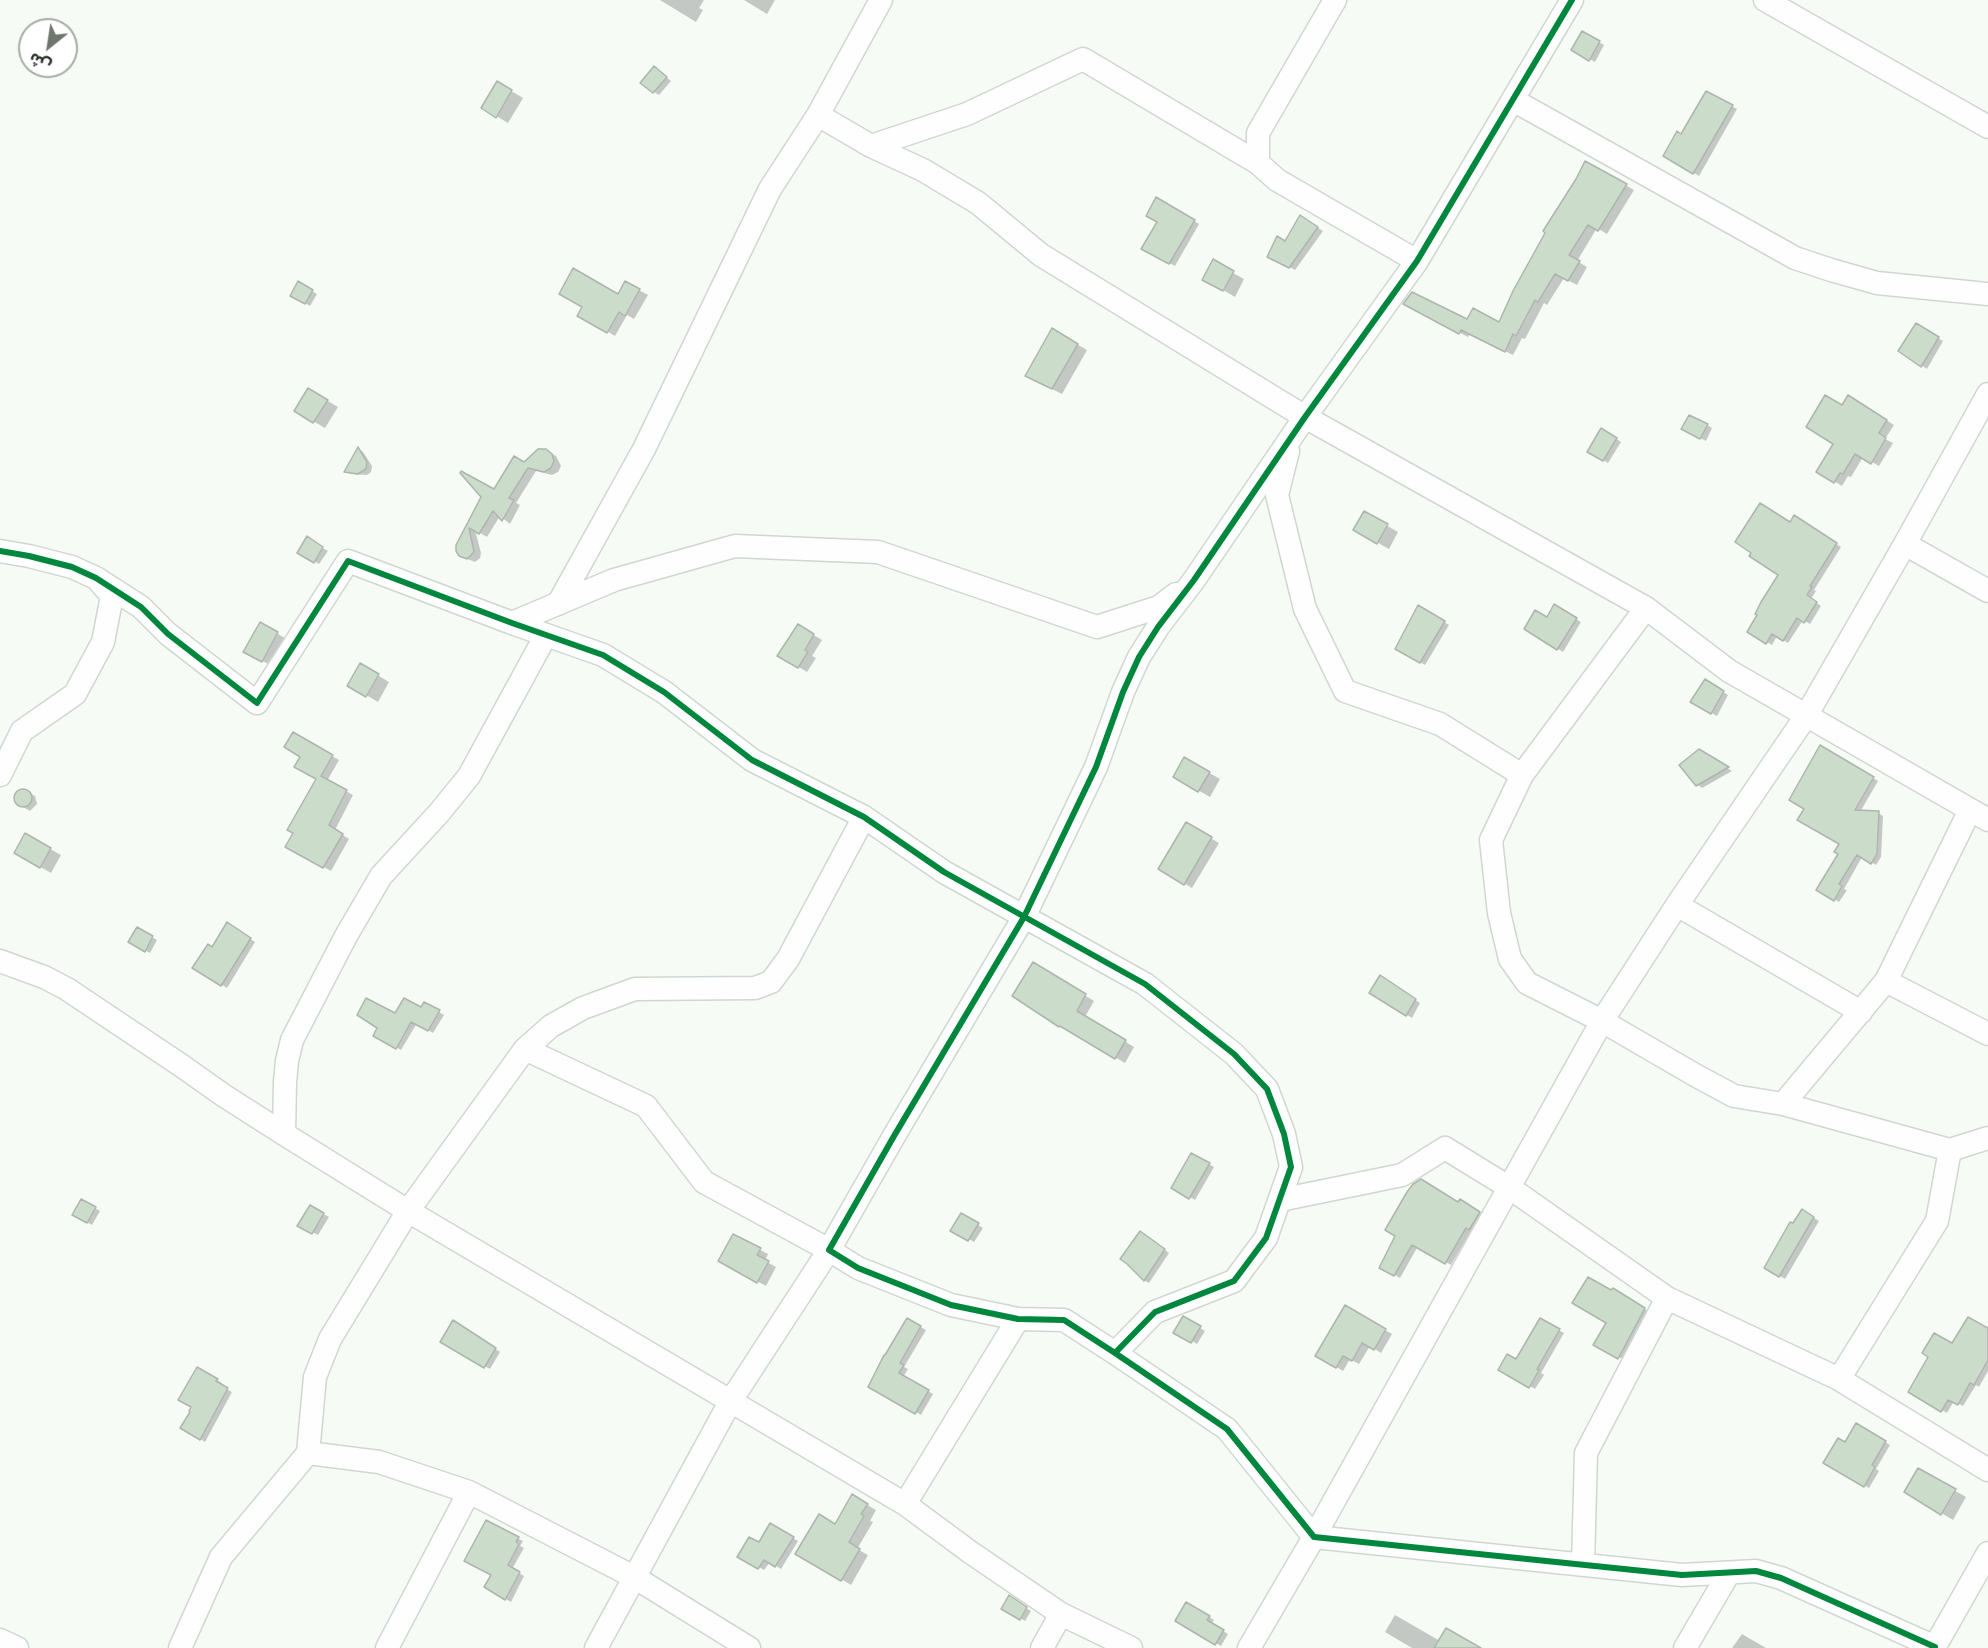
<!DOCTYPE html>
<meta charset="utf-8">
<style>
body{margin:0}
#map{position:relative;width:1988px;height:1648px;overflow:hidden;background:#f6fbf6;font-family:Spectral,"Noto Sans Arabic",serif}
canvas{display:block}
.north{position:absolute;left:18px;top:18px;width:60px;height:60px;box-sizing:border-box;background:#fff;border:2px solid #a8aba7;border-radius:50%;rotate:210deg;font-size:16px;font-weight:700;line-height:24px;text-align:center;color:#252e24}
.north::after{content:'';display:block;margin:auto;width:21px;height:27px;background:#6e766e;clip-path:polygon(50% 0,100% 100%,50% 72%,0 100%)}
</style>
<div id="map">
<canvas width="1988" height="1648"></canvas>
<div class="north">ش</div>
</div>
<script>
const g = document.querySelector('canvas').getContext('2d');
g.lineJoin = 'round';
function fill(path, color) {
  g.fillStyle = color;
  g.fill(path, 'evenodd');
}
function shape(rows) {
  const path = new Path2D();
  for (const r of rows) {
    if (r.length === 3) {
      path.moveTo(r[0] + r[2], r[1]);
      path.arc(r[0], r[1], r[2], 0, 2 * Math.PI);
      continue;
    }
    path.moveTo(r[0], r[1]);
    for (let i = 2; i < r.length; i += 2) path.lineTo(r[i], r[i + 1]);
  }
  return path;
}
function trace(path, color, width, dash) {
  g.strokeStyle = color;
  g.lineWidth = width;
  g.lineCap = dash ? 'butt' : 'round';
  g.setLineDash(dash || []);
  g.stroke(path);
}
fill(shape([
 [660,0,704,0,699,8,703,10,696,22],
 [744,0,775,0,767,14],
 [1582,33,1604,45,1595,62,1573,50],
 [659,71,671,81,659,95,654,92],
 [498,83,523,98,508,123,483,108],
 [1706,93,1737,109,1699,176,1665,156,1682,136],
 [1586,163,1634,190,1607,234,1597,228,1577,261,1587,267,1577,285,1564,278,1547,305,1544,303,1525,339,1522,338,1513,355,1470,334,1468,337,1405,304,1467,321,1500,324],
 [1157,199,1199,224,1175,266,1143,249,1159,222],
 [1306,220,1323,231,1295,270,1269,256,1286,243],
 [1213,262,1244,279,1235,297,1204,279],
 [299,283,317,294,310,306,292,295],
 [626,283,648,295,634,319,627,315,615,336,579,315,618,296],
 [1916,325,1943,341,1927,369,1900,351],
 [1052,330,1087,350,1062,394,1036,381],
 [309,390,338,407,325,428,296,411],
 [1849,397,1894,425,1885,439,1893,443,1879,466,1863,457,1851,477,1848,476,1842,486,1818,471,1835,444,1843,407],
 [1707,425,1712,428,1706,441,1683,429],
 [1602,430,1621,442,1608,463,1589,451],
 [359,449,363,452,372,466,371,472,367,475,350,474,346,472],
 [549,452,556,456,561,466,558,472,552,475,536,471,516,503,520,505,510,524,500,516,487,537,475,530,481,553,480,558,475,562,465,558,458,545,483,497,494,491,525,464],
 [1365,513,1398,532,1389,549,1355,530],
 [1795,517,1841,547,1814,590,1816,591,1811,599,1821,606,1810,624,1803,620,1788,643,1777,636,1772,645,1749,631,1780,574,1790,524],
 [307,539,328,551,319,564,299,552],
 [1419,607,1449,625,1425,665,1397,648],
 [1555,607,1581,622,1563,652,1526,629,1548,619],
 [261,624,288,640,273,667,246,651],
 [807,631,822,640,812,656,816,658,807,672,779,655],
 [361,665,389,682,378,702,349,685],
 [1705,681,1728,695,1717,716,1693,702],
 [293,734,339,760,327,781,353,795,335,830,349,839,331,871,287,847,318,779,302,756],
 [1821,747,1878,781,1860,812,1878,813,1883,816,1881,857,1876,865,1862,857,1844,889,1847,890,1839,902,1818,890,1840,854,1841,843,1806,809],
 [1699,751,1732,771,1702,788,1697,784],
 [1185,759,1220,779,1210,797,1175,777],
 [26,791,35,796,37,804,30,811,18,804,16,800,18,792],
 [1186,824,1219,843,1192,888,1160,869],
 [25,835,61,855,51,873,16,853],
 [227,924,255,942,227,988,195,967,213,949],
 [137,929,157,940,150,953,130,942],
 [1033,964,1094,1001,1085,1017,1134,1047,1125,1063,1069,1030],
 [1385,980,1420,1003,1412,1018,1371,993],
 [425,1004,444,1015,433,1033,417,1023,401,1050,375,1035,396,1015,422,1009],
 [1192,1155,1214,1167,1195,1200,1173,1187],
 [82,1201,100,1211,92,1225,74,1215],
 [1460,1201,1484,1216,1475,1232,1472,1230,1451,1265,1418,1246,1400,1278,1381,1267],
 [311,1207,329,1217,318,1235,300,1226],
 [1803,1211,1819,1221,1785,1279,1766,1268],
 [962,1215,983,1228,974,1242,953,1230],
 [734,1236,768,1254,765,1261,776,1267,766,1286,720,1261],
 [1146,1236,1169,1253,1149,1283,1144,1280],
 [1613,1290,1650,1312,1624,1360,1596,1344,1608,1322],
 [1345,1307,1392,1334,1381,1353,1370,1346,1359,1364,1350,1359,1343,1371,1317,1355],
 [1184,1318,1205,1331,1197,1344,1176,1332],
 [908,1320,926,1330,904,1367,908,1369,903,1377,933,1394,921,1415,870,1386],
 [1540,1320,1564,1333,1541,1373,1544,1375,1535,1389,1500,1369,1516,1361],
 [453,1322,500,1352,490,1369,442,1342],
 [1978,1356,1988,1362,1988,1371,1979,1387,1976,1385,1963,1406,1954,1401,1947,1413,1910,1391],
 [197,1369,222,1383,220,1386,232,1392,205,1442,182,1427,192,1411],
 [1856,1425,1890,1445,1876,1469,1879,1471,1869,1488,1825,1463,1845,1444],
 [1918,1470,1966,1497,1953,1520,1906,1492],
 [852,1496,876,1510,870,1521,873,1522,857,1549,868,1555,851,1585,797,1553,835,1525],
 [487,1522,523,1541,520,1546,524,1548,512,1569,524,1576,511,1602,486,1587,493,1575],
 [770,1525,798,1541,781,1569,770,1562,764,1570,740,1556,759,1544],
 [1014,1600,1031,1611,1025,1621,1003,1608],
 [1187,1604,1214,1620,1211,1624,1228,1634,1221,1646,1177,1621],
 [1395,1615,1440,1641,1478,1648,1412,1648,1385,1632],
 [1742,1634,1747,1637,1766,1648,1732,1648]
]), '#0003');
const building = shape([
 [1582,31,1600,41,1589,61,1571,50,1582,31],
 [654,66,667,77,653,93,640,83,654,66],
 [497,81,512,90,496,118,481,108,497,81],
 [1706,91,1733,105,1693,174,1663,156,1677,131,1681,134,1706,91],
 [1585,161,1627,184,1598,231,1588,225,1569,255,1580,261,1568,281,1555,274,1538,302,1535,300,1516,336,1513,334,1505,352,1461,330,1459,334,1403,304,1412,292,1467,319,1473,308,1499,322,1513,291,1545,233,1543,231,1576,179,1585,161],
 [1156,197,1195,220,1169,264,1141,249,1157,222,1146,216,1156,197],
 [1300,215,1318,227,1289,268,1267,257,1277,236,1285,241,1300,215],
 [1213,259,1234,271,1223,291,1202,280,1213,259],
 [573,268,618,294,625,281,640,289,625,316,619,312,607,333,577,316,582,307,559,294,573,268],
 [298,281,313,290,305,304,290,296,298,281],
 [1916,323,1939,337,1921,367,1898,351,1916,323],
 [1052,328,1078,344,1052,389,1025,376,1052,328],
 [308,388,328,400,313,423,294,411,308,388],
 [1825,395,1842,405,1848,395,1887,420,1879,433,1886,438,1871,464,1855,454,1843,474,1840,473,1834,483,1816,472,1833,444,1806,427,1825,395],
 [1689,415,1708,424,1700,439,1681,429,1689,415],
 [1601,428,1617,438,1603,461,1587,452,1601,428],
 [358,447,367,462,366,469,358,474,344,472,358,447],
 [538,449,546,449,552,454,554,461,551,468,544,472,528,468,509,498,514,500,502,521,493,511,479,534,469,528,474,552,467,559,459,556,456,551,456,545,481,497,460,473,461,471,494,489,514,456,524,462,538,449],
 [1760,503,1790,522,1794,515,1837,543,1810,586,1812,587,1807,595,1817,602,1804,623,1797,618,1783,641,1772,634,1766,644,1747,632,1757,615,1755,614,1761,602,1778,575,1749,556,1751,553,1735,542,1760,503],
 [1364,511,1388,524,1377,544,1353,530,1364,511],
 [307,536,323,547,314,563,297,553,307,536],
 [1554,604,1577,618,1557,650,1524,629,1535,610,1547,617,1554,604],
 [1418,605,1445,621,1420,663,1395,649,1418,605],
 [260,622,278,632,262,662,243,652,260,622],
 [798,624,814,634,805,650,808,652,798,668,777,656,798,624],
 [360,663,379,674,366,697,347,686,360,663],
 [1705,679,1724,691,1711,714,1690,702,1705,679],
 [293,732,333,755,321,776,347,790,329,825,343,834,323,868,285,847,293,833,287,830,316,779,294,767,300,757,284,747,293,732],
 [1820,745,1874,777,1855,810,1879,811,1877,854,1871,864,1857,855,1839,884,1842,886,1834,901,1816,890,1838,854,1834,852,1839,844,1797,820,1804,809,1789,800,1820,745],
 [1699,749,1729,767,1696,786,1679,765,1699,749],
 [1184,757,1210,772,1198,792,1173,777,1184,757],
 [23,798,9],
 [1186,822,1212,837,1184,885,1158,869,1186,822],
 [25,833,51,848,40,868,14,853,25,833],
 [227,922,251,938,221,986,192,968,208,944,212,947,227,922],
 [137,927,153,936,145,952,128,942,137,927],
 [1033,962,1086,994,1077,1011,1126,1040,1115,1059,1060,1026,1059,1027,1012,996,1033,962],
 [1380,975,1416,999,1406,1016,1369,993,1380,975],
 [366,998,395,1013,404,998,421,1007,424,1002,440,1010,428,1031,411,1022,396,1049,373,1036,377,1028,357,1015,366,998],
 [1191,1153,1210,1163,1189,1199,1171,1188,1191,1153],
 [1421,1179,1458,1202,1460,1199,1480,1212,1469,1230,1466,1228,1445,1264,1412,1245,1394,1276,1379,1268,1395,1236,1385,1230,1407,1192,1413,1184,1421,1179],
 [81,1199,96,1207,87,1223,72,1215,81,1199],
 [310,1205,324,1213,312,1234,297,1226,310,1205],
 [1802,1209,1814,1217,1779,1277,1764,1268,1790,1222,1793,1223,1802,1209],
 [961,1213,979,1223,968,1241,950,1231,961,1213],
 [1140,1231,1165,1249,1144,1281,1127,1264,1120,1259,1140,1231],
 [733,1234,761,1248,757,1255,769,1261,757,1283,718,1261,733,1234],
 [1588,1277,1611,1290,1613,1288,1645,1308,1618,1359,1593,1345,1606,1323,1572,1303,1588,1277],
 [1345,1305,1386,1329,1374,1350,1362,1343,1352,1361,1343,1356,1336,1368,1315,1356,1345,1305],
 [1183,1316,1201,1326,1191,1343,1173,1333,1183,1316],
 [1968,1317,1988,1328,1988,1360,1974,1385,1970,1383,1958,1405,1948,1400,1941,1412,1908,1392,1928,1357,1922,1353,1934,1333,1952,1343,1968,1317],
 [907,1318,921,1326,900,1363,904,1365,899,1373,929,1390,915,1414,868,1387,884,1355,885,1355,907,1318],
 [1540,1318,1560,1329,1537,1369,1539,1370,1529,1388,1498,1370,1507,1354,1516,1359,1540,1318],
 [453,1320,496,1348,484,1368,440,1342,453,1320],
 [197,1367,218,1379,216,1381,228,1388,200,1440,180,1428,190,1412,189,1411,191,1407,178,1400,197,1367],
 [1856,1423,1886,1441,1872,1465,1875,1467,1864,1487,1823,1463,1838,1438,1845,1442,1856,1423],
 [1918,1468,1956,1489,1941,1515,1904,1492,1918,1468],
 [852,1494,868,1504,861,1514,864,1516,849,1542,860,1549,841,1581,795,1554,819,1514,835,1524,852,1494],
 [486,1520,519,1537,516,1542,519,1544,508,1565,520,1572,505,1600,484,1587,491,1575,464,1561,486,1520],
 [770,1523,794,1537,775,1567,764,1560,758,1569,737,1557,749,1537,759,1542,770,1523],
 [1009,1595,1027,1607,1020,1620,1001,1609,1009,1595],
 [1186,1602,1210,1616,1207,1620,1224,1630,1215,1645,1175,1621,1186,1602],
 [1446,1628,1481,1648,1434,1648,1446,1628]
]);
fill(building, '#ccdccb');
trace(building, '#aeb5ae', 1.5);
const minor = shape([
 [881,0,818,115,871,146,923,170,978,203,1041,255,1305,417,1646,608,1729,671,1988,820],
 [1765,0,1988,127],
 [1513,100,1795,258,1831,270,1877,283,1988,294],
 [871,146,967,114,1083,59,1258,163,1277,180,1417,261],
 [1258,163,1258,133,1335,0],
 [1288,451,1277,495,1305,609,1345,691,1440,724,1522,775],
 [1905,544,1988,591],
 [0,551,29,556,72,567,96,578,141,607,168,634,257,703,348,561,512,623,603,655,664,692,752,760,864,817,944,872,1145,984,1234,1054,1267,1089,1284,1134,1291,1167,1266,1238,1234,1281,1155,1312,1115,1353,1227,1429,1314,1537,1682,1575,1756,1571,1781,1578,1935,1647],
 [558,604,644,449,770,189,818,115],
 [1646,608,1522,775,1491,840,1499,913,1510,959,1527,983,1602,1021,1695,1075,1734,1096,1783,1104,1950,1150,1988,1138],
 [512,623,614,580,735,546,878,552,1097,627,1159,607,1176,594],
 [0,775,22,731,75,694,103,642,112,596,99,581],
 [1677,905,1861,1012],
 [0,961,44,977,67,989,182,1066,223,1095,284,1134,408,1211,905,1504,970,1552,1061,1614,1131,1648],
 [1886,981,1988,1034],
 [525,1049,646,1106,704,1182,829,1250,730,1402,596,1648],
 [1783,1104,1886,981,1970,810],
 [284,1134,285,1082,287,1061,292,1040,346,936,381,876,439,813,469,776,546,635],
 [1280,1200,1402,1175,1445,1148,1510,1188,1667,1298,1839,1379,1988,1470],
 [1115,1353,1064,1320,1018,1319,951,1305,858,1268,829,1250,894,1136,1024,917,1096,767,1123,692,1139,657,1158,627,1194,580,1305,417,1417,261,1572,0],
 [1839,1379,1937,1221,1950,1150],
 [308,1453,315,1377,330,1339,408,1211,525,1049,551,1026,583,1008,635,989,755,988,771,982,788,959,864,817],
 [905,1504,1018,1319],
 [1583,1564,1586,1453,1667,1298],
 [0,1640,17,1648],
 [180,1648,221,1557,308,1453,379,1462,469,1492,634,1577,749,1648],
 [387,1648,469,1492],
 [1042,1648,1061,1614],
 [1249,1648,1314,1537,1602,1021,1677,905,1806,716,1905,544,1988,394],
 [1685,1648,1729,1573],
 [1934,1648,1988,1553]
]);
trace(minor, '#d0d7d0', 25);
trace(minor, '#fefefe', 22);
trace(shape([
 [0,551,29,556,72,567,96,578,141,607,168,634,257,703,348,561,512,623,603,655,664,692,752,760,864,817,944,872,1145,984,1234,1054,1267,1089,1284,1134,1291,1167,1266,1238,1234,1281,1155,1312,1115,1353,1227,1429,1314,1537,1682,1575,1756,1571,1781,1578,1935,1647],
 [1115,1353,1064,1320,1018,1319,951,1305,858,1268,829,1250,894,1136,1024,917,1096,767,1123,692,1139,657,1158,627,1194,580,1305,417,1417,261,1572,0]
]), '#00873e', 6);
</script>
